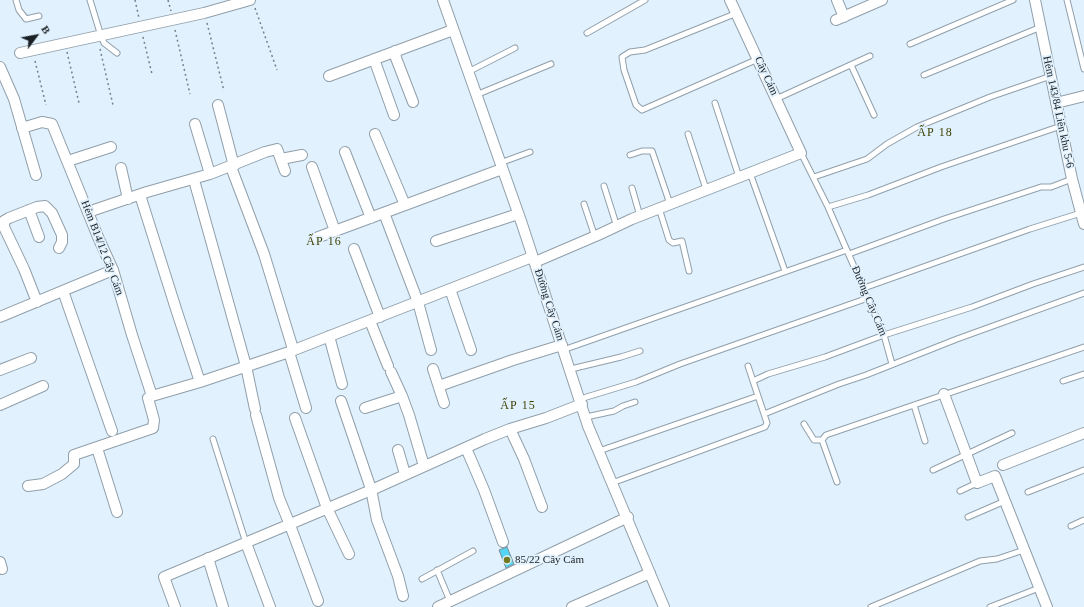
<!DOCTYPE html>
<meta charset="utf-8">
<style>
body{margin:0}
#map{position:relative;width:1084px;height:607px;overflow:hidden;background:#e1f1fd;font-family:Georgia,serif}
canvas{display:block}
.north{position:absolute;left:16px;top:16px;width:40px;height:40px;-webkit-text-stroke:3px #e1f1fd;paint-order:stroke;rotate:58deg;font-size:11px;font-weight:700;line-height:16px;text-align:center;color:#191f23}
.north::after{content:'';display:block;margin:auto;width:14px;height:18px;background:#191f23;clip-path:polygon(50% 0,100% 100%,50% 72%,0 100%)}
</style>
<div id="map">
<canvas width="1084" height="607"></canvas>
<div class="north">B</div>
</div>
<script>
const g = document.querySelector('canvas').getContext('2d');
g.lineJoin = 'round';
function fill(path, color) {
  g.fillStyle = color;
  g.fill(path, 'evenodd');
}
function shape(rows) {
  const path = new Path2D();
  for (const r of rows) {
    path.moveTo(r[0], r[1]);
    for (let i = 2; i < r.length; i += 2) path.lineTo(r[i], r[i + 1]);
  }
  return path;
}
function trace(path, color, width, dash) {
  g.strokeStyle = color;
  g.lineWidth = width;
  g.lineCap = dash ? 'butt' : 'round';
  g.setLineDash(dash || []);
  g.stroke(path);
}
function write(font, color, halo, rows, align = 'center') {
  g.font = font + ' Georgia,serif';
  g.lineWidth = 3.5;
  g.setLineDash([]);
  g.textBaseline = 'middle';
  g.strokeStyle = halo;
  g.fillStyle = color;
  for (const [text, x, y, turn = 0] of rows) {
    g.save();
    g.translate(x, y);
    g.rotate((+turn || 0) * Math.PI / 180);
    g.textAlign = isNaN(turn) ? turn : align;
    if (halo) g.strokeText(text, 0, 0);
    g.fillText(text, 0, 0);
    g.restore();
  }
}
const building = shape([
 [507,547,514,564,506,568,499,550,507,547]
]);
fill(building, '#53d5f3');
trace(building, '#788c91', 1);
const service = shape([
 [16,0,19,10,26,19,39,16],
 [90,0,101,36,104,43,117,53],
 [1067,0,1084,69],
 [737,13,645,50,630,52,622,57,624,70,636,105,642,110,758,59],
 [587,33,645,0],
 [910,44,1013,0],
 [851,65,874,115],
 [468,72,515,48],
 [924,75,1041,27],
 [476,95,551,64],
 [776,99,870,56],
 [715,103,739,177],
 [688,134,706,189],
 [801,153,828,207,866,294,884,335,892,364],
 [630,155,642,151,652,151,670,204],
 [500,163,530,152],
 [750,173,785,271],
 [814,177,867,159,887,144,917,127,990,97,1051,76],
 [604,186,617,227],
 [632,188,640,216],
 [584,204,595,237],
 [828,207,868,195,941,167,1061,126],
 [659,208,669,240,673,243,682,241,689,271],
 [849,254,944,219,1041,187,1051,187,1072,179],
 [864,288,1030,229,1081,213],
 [563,350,847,250],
 [571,369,621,357,640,351],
 [753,381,768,374,825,357,884,335,972,307,1033,284,1084,267],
 [1063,381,1084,374],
 [580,399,636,382,680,364,868,298],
 [914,405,925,441],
 [764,414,839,384,866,375,957,339,1084,293],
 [586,417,614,411,623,406,635,402],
 [804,424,814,440,822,440],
 [213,439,246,543],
 [599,451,758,396],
 [933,470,1012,433],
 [837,482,822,440,826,435,1084,347],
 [612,483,765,427,767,423,748,366],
 [960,491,977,483],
 [1028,492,1084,470],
 [968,517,1005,501],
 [1071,526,1084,520],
 [437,570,450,601],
 [422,579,473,551],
 [871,607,980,561,997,559,1024,550],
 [990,607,1039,588]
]);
const minor = shape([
 [443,0,522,224,588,426,664,607],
 [837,0,844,17],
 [1035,0,1072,179,1084,224],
 [836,20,882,0],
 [395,51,396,58,413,102],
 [20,53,204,13,250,0],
 [374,59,394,115],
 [0,67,14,99,36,175],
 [329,76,453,30],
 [1056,103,1084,96],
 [218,105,234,166],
 [195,124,210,174],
 [22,128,42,122,52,124,98,237,113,270,132,335,152,396],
 [375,134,405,205],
 [345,152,371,218],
 [281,159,302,155],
 [68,161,111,147],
 [231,167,264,254,293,349],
 [312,167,335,231],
 [121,168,128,199],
 [194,180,246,366,255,409],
 [140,195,176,309,200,382],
 [29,210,39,237],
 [88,212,147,192,210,174,265,152,277,149,285,171],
 [384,213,418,302,431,350],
 [316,238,502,169],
 [436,241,518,214],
 [354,249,380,317],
 [535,262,598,235,632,219,801,153,730,0],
 [450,289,471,350],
 [63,291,112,431],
 [37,302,24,269,4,227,4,221,9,218,37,207,45,206,52,213,62,235,62,242,59,248],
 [0,317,113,270],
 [370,321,388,366],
 [329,336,342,384],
 [289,352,306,408],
 [433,369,444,403],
 [0,370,31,358],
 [391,372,402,396,409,415,424,466],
 [439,386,513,360,562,345],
 [944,394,977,483,995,476,1047,607],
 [341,401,371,489,377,520,398,576,403,596],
 [0,405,43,386],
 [365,408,402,396],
 [256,415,279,498,290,525,318,601],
 [295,418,327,508,349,554],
 [510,429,524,459,542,507],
 [97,448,117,512],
 [466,448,484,490,503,542],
 [398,450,405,474],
 [1003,465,1084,433],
 [28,486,43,484,62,474,74,464,74,455,153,428,154,420,148,398,152,396,200,382,289,352,532,257],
 [246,543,270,607],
 [208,558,223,607],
 [0,562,2,569],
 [175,607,164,577,376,488,485,439,510,429,546,418,582,404],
 [438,607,628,517],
 [572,607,650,573]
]);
trace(service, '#909faa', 7);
trace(minor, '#909faa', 12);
trace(shape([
 [135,0,139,18],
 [168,0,171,11],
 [255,8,277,70],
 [207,23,224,91],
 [175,30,190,94],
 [143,37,152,74],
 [100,49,113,105],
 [67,52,79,103],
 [35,61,46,105]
]), '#768189', 1.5, [2, 3]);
trace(service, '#fff', 5);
trace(minor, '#fff', 10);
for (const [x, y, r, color] of [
 [507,560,4,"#727923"]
]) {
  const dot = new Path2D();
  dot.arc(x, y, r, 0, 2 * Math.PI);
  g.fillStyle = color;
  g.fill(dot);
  trace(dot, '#e1f1fd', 1.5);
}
write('11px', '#191f23', '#e1f1fd', [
 ["Cây Cám",766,76,65],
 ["Hẻm 143/84 Liên khu 5-6",1058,112,78],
 ["Hẻm B14/12 Cây Cám",102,248,69],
 ["Đường Cây Cám",869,301,67],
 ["Đường Cây Cám",549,305,72]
]);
write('11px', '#191f23', '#e1f1fd', [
 ["85/22 Cây Cám",515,560]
], 'left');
g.letterSpacing = '1px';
write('12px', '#3d4101', '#e1f1fd', [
 ["ẤP 18",935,133],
 ["ẤP 16",324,242],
 ["ẤP 15",518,406]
]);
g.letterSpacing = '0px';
</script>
